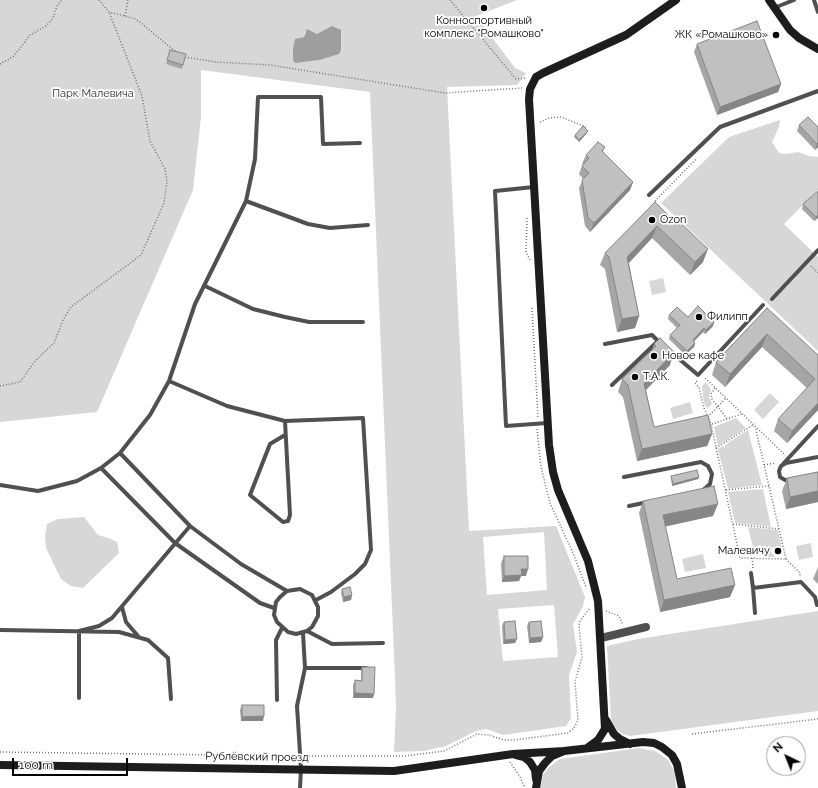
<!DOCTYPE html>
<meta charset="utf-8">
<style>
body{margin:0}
#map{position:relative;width:818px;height:788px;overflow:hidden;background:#fff;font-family:Raleway,sans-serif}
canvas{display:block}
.north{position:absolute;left:766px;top:736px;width:40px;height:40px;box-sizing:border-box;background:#fff;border:1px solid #999;border-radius:50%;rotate:317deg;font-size:11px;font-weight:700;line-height:16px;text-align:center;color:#000}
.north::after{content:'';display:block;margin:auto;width:14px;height:18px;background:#000;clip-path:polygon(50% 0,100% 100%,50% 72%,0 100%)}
.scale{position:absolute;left:12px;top:758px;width:116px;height:18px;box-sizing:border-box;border:2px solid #000;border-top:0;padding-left:5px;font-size:12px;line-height:14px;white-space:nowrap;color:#000;-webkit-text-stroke:3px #fff;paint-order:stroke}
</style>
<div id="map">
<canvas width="818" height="788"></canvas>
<div class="north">N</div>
<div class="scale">100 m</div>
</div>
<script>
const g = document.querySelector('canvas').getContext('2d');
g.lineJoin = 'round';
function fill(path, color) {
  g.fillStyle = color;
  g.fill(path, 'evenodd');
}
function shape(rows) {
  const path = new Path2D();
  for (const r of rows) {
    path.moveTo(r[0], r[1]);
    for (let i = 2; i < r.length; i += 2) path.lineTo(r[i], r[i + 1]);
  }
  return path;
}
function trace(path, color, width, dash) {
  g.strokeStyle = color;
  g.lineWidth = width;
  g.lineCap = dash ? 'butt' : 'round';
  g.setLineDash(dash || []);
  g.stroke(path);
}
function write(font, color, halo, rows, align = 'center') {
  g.font = font + ' Raleway,sans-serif';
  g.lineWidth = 3.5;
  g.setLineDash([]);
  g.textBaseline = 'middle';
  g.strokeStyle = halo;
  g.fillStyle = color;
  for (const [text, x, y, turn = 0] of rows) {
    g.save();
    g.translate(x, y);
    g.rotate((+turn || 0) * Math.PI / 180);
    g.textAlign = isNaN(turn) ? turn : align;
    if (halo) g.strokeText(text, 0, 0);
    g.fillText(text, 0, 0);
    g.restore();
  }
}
fill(shape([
 [0,0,517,0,476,16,515,68,526,73,517,85,447,87,469,531,556,526,585,597,583,606,573,624,577,652,569,675,571,718,566,726,503,735,486,729,476,731,446,746,424,751,394,752,396,706,394,655,370,92,201,70,201,117,193,190,97,412,0,422],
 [328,29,319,60,295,62,293,55,301,37,304,37,305,32,317,34],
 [544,532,547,590,487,595,483,537],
 [554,605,558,657,503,661,498,609],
 [780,120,779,127,772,142,779,153,785,154,798,152,809,156,818,157,818,190,784,224,818,257,818,351,661,203,729,137],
 [663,278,666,292,652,295,649,281],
 [706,382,711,390,709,397,712,404,708,408,705,406,703,397,702,386],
 [770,393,779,402,763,419,754,410],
 [690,402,693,413,673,419,670,408],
 [736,418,746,428,718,446,714,427],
 [748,430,762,485,728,489,718,449,723,446,725,448,725,445],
 [763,489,771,527,735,523,728,492],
 [84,517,98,535,108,538,117,542,119,553,83,588,71,586,61,579,46,548,45,536,47,524,58,519],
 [748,527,778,530,782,549,777,546,772,548,771,552,775,557,763,557,763,549,760,545,753,548],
 [811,543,813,557,799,560,796,546],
 [703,554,706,568,685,572,682,559],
 [818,611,818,711,630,736,623,734,617,730,611,720,607,646,638,639],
 [639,748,655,751,668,760,675,772,676,788,540,788,543,775,548,768,560,759]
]), '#d7d7d7');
fill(shape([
 [332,26,341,30,341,50,339,54,319,60,295,63,293,60,293,49,295,39,304,37,307,29,317,34]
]), '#9e9e9e');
trace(shape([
 [99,0,109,12,136,19,176,52],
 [450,0,516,79,526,78],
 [125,16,128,0],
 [185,57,216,62,270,65,445,93,522,88],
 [0,64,14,56,30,35,46,26,53,18,57,6,62,0],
 [540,122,549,118,561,117,586,127],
 [655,201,697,158],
 [527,218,526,252,530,260],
 [811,266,818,273],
 [532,308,538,418],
 [697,381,695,383,699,388,704,408,711,424,740,558,786,559,755,426,704,377],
 [0,386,20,382,35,361,54,343,63,320,71,307,141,255,164,203,167,181,165,169,150,141,142,96,109,12],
 [715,388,711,394,712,399,727,419],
 [708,417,726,398],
 [712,424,742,414],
 [755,426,784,454],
 [537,429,541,467,550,503,573,553,586,587],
 [716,448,753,425],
 [764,465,776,463],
 [726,490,769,486],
 [733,524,779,529],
 [752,558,753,568],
 [786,559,800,573,800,577],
 [606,611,619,616,623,625],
 [692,734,818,719],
 [0,752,294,756],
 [306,756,405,756,444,751,477,734,489,735,504,740,514,740,568,733,574,728,578,720,575,682,582,657,579,625,580,621,590,608],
 [510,762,520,777,525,788]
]), '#727272', 1.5, [1, 2]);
trace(shape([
 [814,0,818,12],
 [774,8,794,0],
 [534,187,495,191,506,426,547,423],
 [649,195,720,127,818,91],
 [246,201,308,224,330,228,368,225],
 [205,286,253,309,285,317,309,322,363,322],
 [772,299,818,250],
 [605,344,652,335,658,341,612,385],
 [671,352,698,375,763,305],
 [169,381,227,406,285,421,363,418,371,550,365,564,355,574,331,592,316,600],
 [285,421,290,515,288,521,283,522,250,495,270,444,285,435],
 [120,453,190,526,241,564,287,591,300,589,312,595,318,607,318,616,312,627,307,631,296,634,288,632,277,622,274,615,276,602,280,597,287,591],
 [783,464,818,426],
 [101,468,175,543,260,603,274,608],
 [624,477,701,462,708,466,712,474,710,484,703,490],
 [790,480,785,480,780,477,779,471,781,466,786,463,818,457],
 [0,485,38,491,77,481,101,468,120,453,150,415,169,381,195,304,246,201,255,159,258,97,321,97,323,144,360,143],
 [629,506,648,502],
 [751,573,753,588],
 [122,607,126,622,138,636],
 [755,613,753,588,801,582,815,597,817,605],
 [0,630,119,632,148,640,168,658,171,699],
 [307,631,332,644,383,643],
 [305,668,366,668],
 [79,698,79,631,99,626,112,618,190,526],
 [277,700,276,640,282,628],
 [300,788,301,769,297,706,305,668,303,633]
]), '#505050', 4);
trace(shape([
 [601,638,646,627]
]), '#505050', 8);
trace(shape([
 [769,0,790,30,799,38,818,49],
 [606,720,614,734,620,739,630,744],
 [587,748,598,740,605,729,598,601,588,561,558,490,553,472,549,445,529,99,530,89,536,77,543,73,626,35,676,0],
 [516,755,524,757,530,762,535,770,536,779],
 [0,765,394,771,513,754,564,751],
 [536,788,539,771,545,763,552,756,564,751,643,742,654,743,662,747,672,755,677,764,682,788]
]), '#1d1d1d', 8);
fill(shape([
 [697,44,781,84,778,92,717,115,694,52],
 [170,50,183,65,182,69,166,64],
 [799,125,818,127,818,147,815,150,797,131],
 [587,133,579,142,574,137,575,135],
 [605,147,603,152,633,182,630,190,590,232,585,226,579,188,583,179,579,174,582,166,583,164,582,164,586,155],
 [803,204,818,218,814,221,802,209],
 [671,218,703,262,690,275,652,238,629,263,639,316,635,328,617,332,605,269,600,265,605,253],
 [767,308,818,355,818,410,787,443,774,431,778,419,807,388,762,347,725,387,712,375,716,362],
 [669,315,688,317,714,322,713,326,705,334,703,332,694,341,695,343,694,347,685,355,669,339,670,335,677,328,668,319],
 [654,344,670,365,646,390,654,427,712,434,707,446,637,461,623,397,618,392,622,379,652,350],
 [818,472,818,502,786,509,782,491,787,478],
 [671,476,699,477,698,479,672,486,671,478],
 [643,501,713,516,665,526,677,579,735,585,730,597,660,612,639,513],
 [504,556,526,576,521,576,519,581,502,582,501,563],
 [818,567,818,584,813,579],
 [342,589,352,595,351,600,343,602,341,593],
 [504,622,515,643,503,644,502,626],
 [529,622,543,637,541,642,529,643,527,626],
 [362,667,373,698,353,698,353,685,355,680,361,681,361,672],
 [242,705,263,721,241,721,240,710]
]), '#a5a5a5');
fill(shape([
 [781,84,778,92,717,115,720,107],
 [588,131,587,133,579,142,579,140],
 [818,143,818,147,815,150,817,144],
 [633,182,630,190,590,232,594,223],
 [818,215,818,218,814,221,816,217],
 [657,226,652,238,623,269,627,257],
 [708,249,703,262,690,275,695,262],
 [639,316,635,328,617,332,622,319],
 [714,322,713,326,705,334,706,330],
 [704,328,703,332,691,344,693,340],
 [767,334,762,347,725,387,730,374],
 [695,343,694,347,685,355,687,351],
 [674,352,670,365,640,396,644,384],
 [818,403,818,410,787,443,792,431],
 [712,434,707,446,637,461,642,449],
 [699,477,698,479,672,486,673,484],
 [818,491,818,502,786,509,790,497],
 [718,504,713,516,659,528,663,515],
 [521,569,528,569,526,576,521,576,519,581,502,582,504,576],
 [735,585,730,597,660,612,664,600],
 [352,595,351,600,343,602,344,597],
 [543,637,541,642,529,643,530,638],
 [517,639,515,643,503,644,505,640],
 [355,693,374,694,373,698,353,698],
 [264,716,263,721,241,721,242,717]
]), '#868686');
const building = shape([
 [757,21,781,84,720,107,697,44,757,21],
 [170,50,186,54,183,65,167,60,170,50],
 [808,117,818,127,818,143,817,144,799,125,808,117],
 [583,126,588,131,579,140,575,135,583,126],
 [598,142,605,147,602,151,633,182,594,223,588,218,582,180,589,173,582,166,589,158,586,155,598,142],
 [818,191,818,215,816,217,803,204,818,191],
 [655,202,671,218,673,216,708,249,695,262,657,226,627,257,639,316,622,319,609,257,605,253,655,202],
 [698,306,714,322,706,330,704,328,693,340,695,343,687,351,670,335,680,325,669,315,677,307,688,317,698,306],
 [767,308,818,355,818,403,792,431,778,419,815,379,767,334,730,374,716,362,767,308],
 [660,338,674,352,644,384,654,427,708,415,712,434,642,449,628,385,622,379,656,346,654,344,660,338],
 [697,470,699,477,673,484,671,476,697,470],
 [818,472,818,491,790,497,787,478,818,472],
 [714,486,718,504,663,515,677,579,731,568,735,585,664,600,643,501,714,486],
 [504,556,528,556,528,569,521,569,522,575,504,576,504,556],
 [350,587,352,595,344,597,342,589,350,587],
 [515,621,517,639,505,640,504,622,515,621],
 [541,621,543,637,530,638,529,622,541,621],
 [362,667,375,667,374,694,355,693,355,680,362,681,362,667],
 [242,705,264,705,264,716,242,717,242,705]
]);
fill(building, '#c0c0c0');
trace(building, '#868686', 1);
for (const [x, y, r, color] of [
 [484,8,4,"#000"],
 [776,35,4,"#000"],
 [652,220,4,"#000"],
 [699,317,4,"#000"],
 [654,356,4,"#000"],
 [635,377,4,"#000"],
 [778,551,4,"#000"]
]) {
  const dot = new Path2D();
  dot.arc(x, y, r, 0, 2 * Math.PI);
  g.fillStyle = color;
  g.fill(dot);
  trace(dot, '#fff', 1.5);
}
write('11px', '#000', '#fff', [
 ["Конноспортивный",484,21,"center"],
 ["комплекс \"Ромашково\"",484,34,"center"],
 ["ЖК «Ромашково»",768,35,"right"],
 ["Ozon",660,220],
 ["Филипп",707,317],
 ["Новое кафе",662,356],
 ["Т.А.К.",643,377],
 ["Малевичу",770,551,"right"]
], 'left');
write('11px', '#2e2e2e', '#fff', [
 ["Парк Малевича",93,94]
]);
write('11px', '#000', '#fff', [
 ["Рублёвский проезд",257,757,1]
]);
</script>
